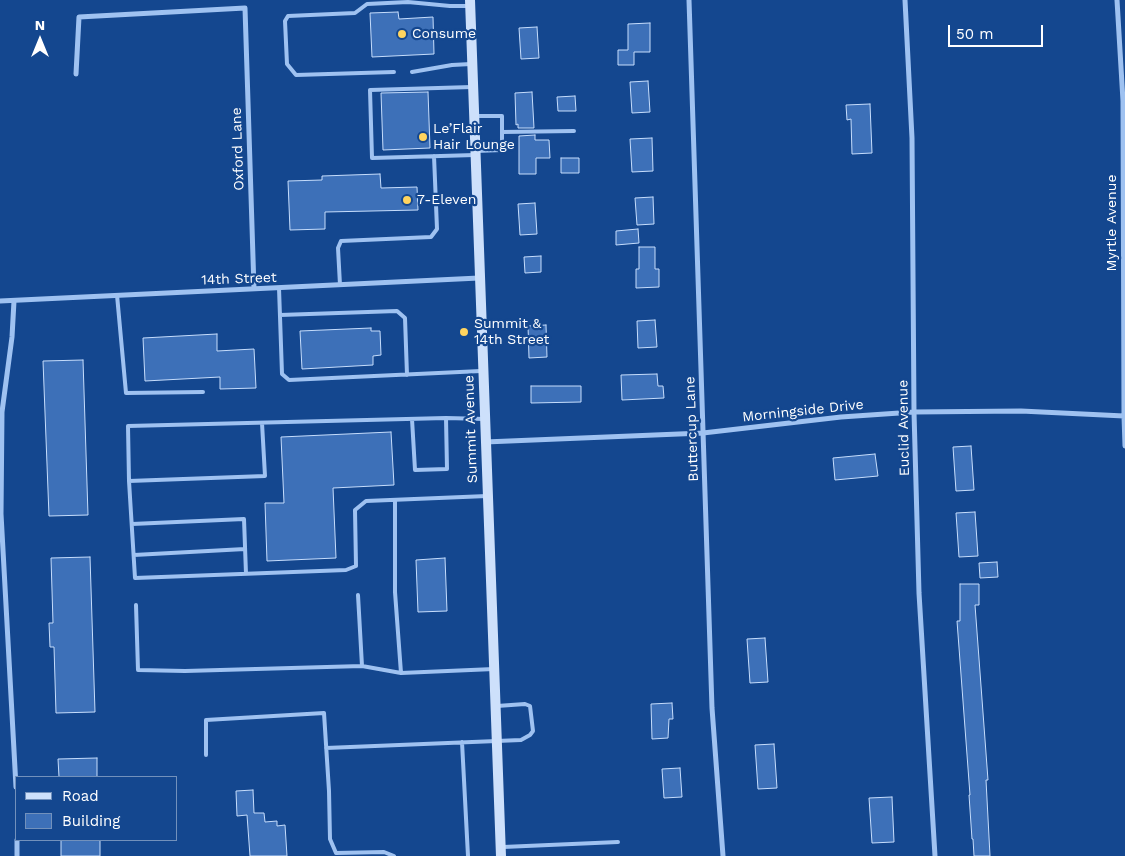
<!DOCTYPE html>
<meta charset="utf-8">
<style>
body{margin:0}
#map{position:relative;width:1125px;height:856px;overflow:hidden;background:#14478f;font-family:"Work Sans",sans-serif}
canvas{display:block}
.legend{position:absolute;left:15px;top:776px;width:162px;height:65px;box-sizing:border-box;background:#14478f;border:1px solid #7291bc;margin:0;padding:6px 9px;list-style:none;font-size:15px;color:#fff}
.legend li{display:flex;align-items:center;gap:10px;height:25px}
.legend b{width:25px;border:1px solid #7291bc}
.north{position:absolute;left:15px;top:15px;width:50px;height:50px;-webkit-text-stroke:4px #14478f;paint-order:stroke;rotate:0deg;font-size:14px;font-weight:700;line-height:20px;text-align:center;color:#fff}
.north::after{content:'';display:block;margin:auto;width:18px;height:22px;background:#fff;clip-path:polygon(50% 0,100% 100%,50% 72%,0 100%)}
.scale{position:absolute;left:948px;top:25px;width:95px;height:22px;box-sizing:border-box;border:2px solid #fff;border-top:0;padding-left:6px;font-size:15px;line-height:18px;white-space:nowrap;color:#fff;-webkit-text-stroke:4px #14478f;paint-order:stroke}
</style>
<div id="map">
<canvas width="1125" height="856"></canvas>
<ul class="legend">
<li><b style="height:6px;background:#cde0fb"></b>Road</li>
<li><b style="height:14px;background:#3d70b8"></b>Building</li>
</ul>
<div class="north">N</div>
<div class="scale">50 m</div>
</div>
<script>
const g = document.querySelector('canvas').getContext('2d');
g.lineJoin = 'round';
function fill(path, color) {
  g.fillStyle = color;
  g.fill(path, 'evenodd');
}
function shape(rows) {
  const path = new Path2D();
  for (const r of rows) {
    path.moveTo(r[0], r[1]);
    for (let i = 2; i < r.length; i += 2) path.lineTo(r[i], r[i + 1]);
  }
  return path;
}
function trace(path, color, width, dash) {
  g.strokeStyle = color;
  g.lineWidth = width;
  g.lineCap = dash ? 'butt' : 'round';
  g.setLineDash(dash || []);
  g.stroke(path);
}
function write(font, color, halo, rows, align = 'center') {
  g.font = font + ' "Work Sans",sans-serif';
  g.lineWidth = 4.5;
  g.setLineDash([]);
  g.textBaseline = 'middle';
  g.strokeStyle = halo;
  g.fillStyle = color;
  for (const [text, x, y, turn = 0] of rows) {
    g.save();
    g.translate(x, y);
    g.rotate((+turn || 0) * Math.PI / 180);
    g.textAlign = isNaN(turn) ? turn : align;
    if (halo) g.strokeText(text, 0, 0);
    g.fillText(text, 0, 0);
    g.restore();
  }
}
const building = shape([
 [398,12,399,19,433,17,434,54,372,57,370,13,398,12],
 [650,23,650,52,634,52,634,65,618,65,618,50,628,50,628,24,650,23],
 [537,27,539,58,521,59,519,28,537,27],
 [648,81,650,112,632,113,630,82,648,81],
 [428,92,430,148,383,150,381,93,428,92],
 [532,92,534,128,518,128,518,124,516,125,515,93,532,92],
 [575,96,576,111,558,111,557,97,575,96],
 [870,104,872,153,852,154,851,119,847,120,846,105,870,104],
 [535,135,535,140,549,140,550,158,536,158,536,174,519,174,519,136,535,135],
 [652,138,653,171,632,172,630,139,652,138],
 [561,158,579,158,579,173,561,173,561,158],
 [380,174,381,188,417,187,418,210,325,212,325,229,290,230,288,181,322,180,322,176,380,174],
 [653,197,654,224,637,225,635,198,653,197],
 [535,203,537,234,520,235,518,204,535,203],
 [638,229,639,243,616,245,616,231,638,229],
 [639,247,655,247,655,269,659,269,659,287,636,288,636,269,639,269,639,247],
 [541,256,541,272,525,273,524,257,541,256],
 [655,320,657,347,638,348,637,321,655,320],
 [546,325,547,357,529,358,528,326,546,325],
 [371,328,371,331,380,331,381,355,373,356,373,365,302,369,300,331,371,328],
 [217,334,217,351,254,349,256,388,220,389,220,377,145,381,143,338,217,334],
 [83,360,88,515,49,516,43,361,83,360],
 [657,374,658,386,663,386,664,398,622,400,621,375,657,374],
 [531,386,581,386,581,402,531,403,531,386],
 [391,432,394,485,333,488,336,558,267,561,265,503,284,503,281,437,391,432],
 [971,446,974,490,956,491,953,447,971,446],
 [875,454,878,476,835,480,833,458,875,454],
 [975,512,978,556,959,557,956,513,975,512],
 [90,557,95,712,56,713,54,647,50,647,49,623,53,623,51,558,90,557],
 [445,558,447,611,418,612,416,560,445,558],
 [997,562,998,577,980,578,979,563,997,562],
 [960,584,979,584,979,605,975,605,988,780,986,780,990,856,974,856,973,839,972,839,969,795,970,795,957,621,960,621,960,584],
 [765,638,768,682,750,683,747,639,765,638],
 [672,703,673,719,669,719,668,738,652,739,651,704,672,703],
 [774,744,777,788,758,789,755,745,774,744],
 [97,758,97,777,59,777,58,759,97,758],
 [680,768,682,797,664,798,662,769,680,768],
 [253,790,254,813,264,813,265,822,277,821,277,826,285,825,287,856,250,856,247,815,237,816,236,791,253,790],
 [892,797,894,842,872,843,869,798,892,797],
 [61,840,100,840,100,856,61,856,61,840]
]);
fill(building, '#3d70b8');
trace(building, '#c6ddfc', 1);
trace(shape([
 [394,72,296,75,287,64,285,21,288,16,355,13,367,4,408,2,450,6,468,6],
 [412,72,452,65,471,64],
 [472,87,370,90,372,158,475,155],
 [476,116,502,116,502,150,476,151],
 [502,132,574,131],
 [340,285,338,248,341,241,431,237,437,229,434,156],
 [279,288,282,374,289,380,481,371],
 [117,295,126,393,203,392],
 [280,315,397,311,405,318,407,375],
 [412,419,415,470,447,469,446,418],
 [262,423,265,476,129,481,128,426,446,418,485,419],
 [129,481,135,578,346,570,356,566,355,510,366,501,487,496],
 [395,500,395,592,401,673],
 [132,524,244,519,246,574],
 [134,555,245,549],
 [358,595,362,666],
 [136,605,138,670,185,671,362,666,401,673,494,669],
 [462,742,468,856],
 [326,748,521,740,530,735,533,731,530,706,525,704,497,706],
 [206,755,206,720,324,713,329,791,330,839,336,853,384,852,394,856],
 [503,847,618,842]
]), '#9fc2f1', 4);
trace(shape([
 [689,0,712,708,723,856],
 [905,0,912,138,914,412,919,593,935,856],
 [1117,0,1123,101,1124,416,1125,446],
 [76,74,79,17,245,8,254,289],
 [0,301,479,278],
 [14,301,12,337,2,412,1,514,16,787],
 [485,442,703,433,841,417,914,412,1021,411,1124,416],
 [17,840,17,856]
]), '#9fc2f1', 5);
trace(shape([
 [470,0,501,856]
]), '#cde0fb', 10);
for (const [x, y, r, color] of [
 [402,34,5,"#ffd45f"],
 [423,137,5,"#ffd45f"],
 [407,200,5,"#ffd45f"],
 [464,332,5,"#ffd45f"]
]) {
  const dot = new Path2D();
  dot.arc(x, y, r, 0, 2 * Math.PI);
  g.fillStyle = color;
  g.fill(dot);
  trace(dot, '#14478f', 2);
}
write('14px', '#fff', '#14478f', [
 ["Consume",412,34],
 ["Le’Flair",433,129],
 ["Hair Lounge",433,145],
 ["7-Eleven",417,200],
 ["Summit &",474,324],
 ["14th Street",474,340]
], 'left');
write('14px', '#fff', '#14478f', [
 ["Oxford Lane",238,149,-92],
 ["Myrtle Avenue",1112,223,-90],
 ["14th Street",239,279,-2],
 ["Morningside Drive",803,411,-6],
 ["Euclid Avenue",904,428,-91],
 ["Summit Avenue",471,429,-92],
 ["Buttercup Lane",692,429,-92]
]);
</script>
